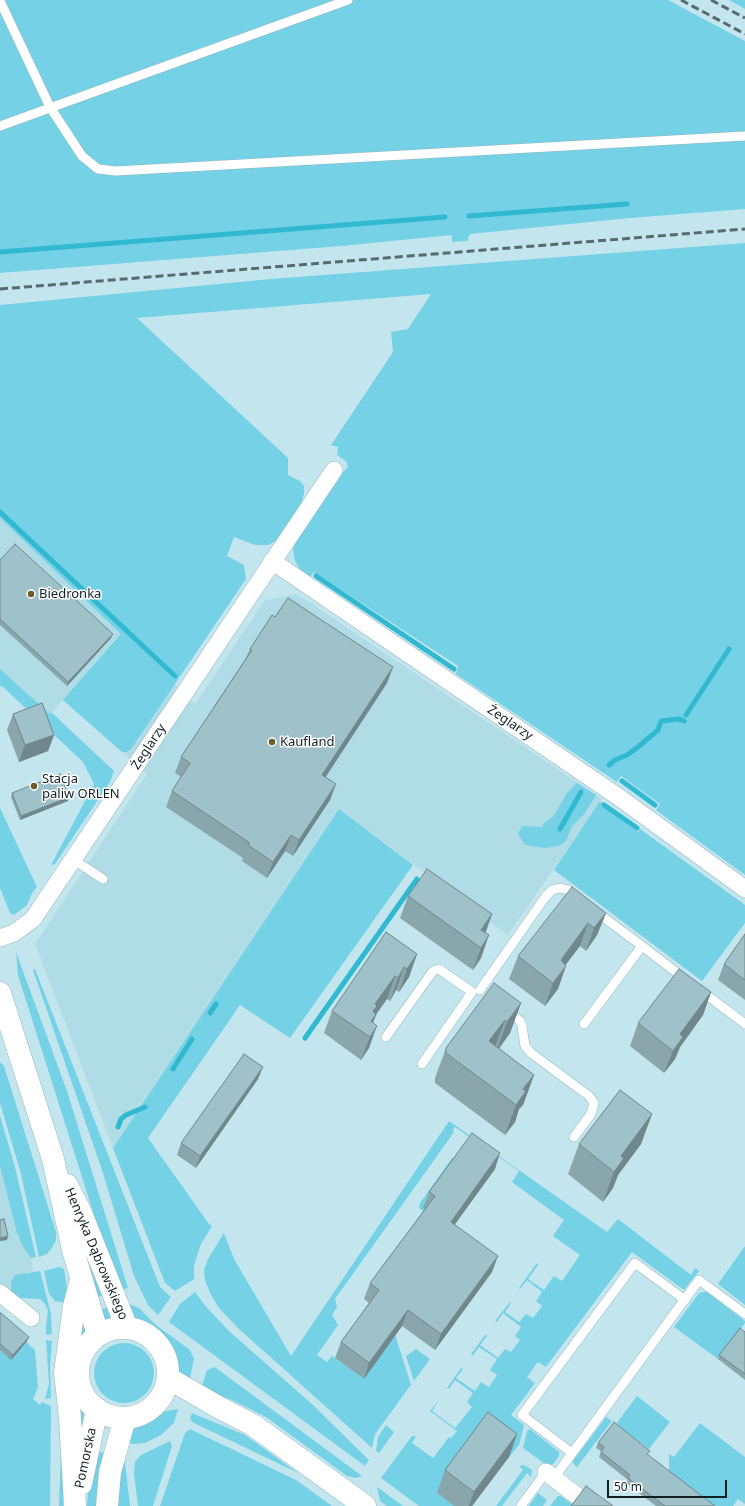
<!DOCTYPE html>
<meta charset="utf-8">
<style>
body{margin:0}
#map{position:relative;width:745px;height:1506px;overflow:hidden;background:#c3e6ee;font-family:"Noto Sans",sans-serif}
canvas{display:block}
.scale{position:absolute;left:607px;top:1480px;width:120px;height:18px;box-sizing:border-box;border:2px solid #132023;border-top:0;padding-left:5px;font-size:12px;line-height:14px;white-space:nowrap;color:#132023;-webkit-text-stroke:3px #fff;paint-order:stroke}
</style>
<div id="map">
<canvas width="745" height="1506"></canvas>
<div class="scale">50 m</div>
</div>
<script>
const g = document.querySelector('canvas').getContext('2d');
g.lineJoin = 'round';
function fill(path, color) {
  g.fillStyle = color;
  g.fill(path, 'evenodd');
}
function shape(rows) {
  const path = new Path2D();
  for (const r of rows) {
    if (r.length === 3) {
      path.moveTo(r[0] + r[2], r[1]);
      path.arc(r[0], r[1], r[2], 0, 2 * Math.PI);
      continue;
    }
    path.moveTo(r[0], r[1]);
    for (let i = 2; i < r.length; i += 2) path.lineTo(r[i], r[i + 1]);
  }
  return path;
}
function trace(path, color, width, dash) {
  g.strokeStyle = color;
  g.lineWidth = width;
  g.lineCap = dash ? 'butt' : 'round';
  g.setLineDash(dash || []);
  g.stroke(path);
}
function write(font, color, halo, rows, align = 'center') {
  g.font = font + ' "Noto Sans",sans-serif';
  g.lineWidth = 3;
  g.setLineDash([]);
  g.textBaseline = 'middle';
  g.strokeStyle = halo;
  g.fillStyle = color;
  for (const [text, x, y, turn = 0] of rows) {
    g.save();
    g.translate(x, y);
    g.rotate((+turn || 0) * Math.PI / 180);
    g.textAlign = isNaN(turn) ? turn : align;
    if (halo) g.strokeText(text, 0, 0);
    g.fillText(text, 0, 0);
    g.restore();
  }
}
fill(shape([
 [0,518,195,704,265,600,297,594,602,799,508,935,339,809,113,1148,35,944,147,774,63,700,50,714,0,669],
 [0,1166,17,1233,23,1247,31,1256,33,1272,27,1272,13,1294,0,1283]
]), '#b0dce6');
fill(shape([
 [0,0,668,0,745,41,745,209,630,218,470,234,467,241,452,242,452,235,341,246,0,273],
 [729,0,745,0,745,9,740,6],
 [745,243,745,875,656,810,660,804,621,776,617,782,456,674,458,666,314,572,310,577,299,568,295,561,293,549,295,543,338,477,348,467,346,461,337,455,338,447,331,445,393,352,391,332,408,329,431,294,137,318,288,458,288,475,300,481,304,486,304,494,301,505,279,538,274,542,268,545,255,545,234,537,227,556,244,565,246,579,131,749,127,752,122,752,63,700,121,634,0,518,0,305,271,279],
 [0,669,50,714,51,712,114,771,110,782,55,864,51,865,94,784,83,762,2,686,0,687],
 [577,783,596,795,585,813,572,826,566,841,558,846,545,848,525,845,518,834,522,826,542,827,544,823,553,817,567,793],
 [600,801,603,803,601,805,638,832,640,829,745,905,745,923,702,981,554,870],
 [0,808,37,887,32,893,27,905,14,915,10,913,0,888],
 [339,809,413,865,290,1038,240,1005,148,1138,209,1224,212,1226,201,1244,194,1265,194,1279,175,1291,165,1283,113,1148],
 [16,952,67,1091,128,1288,118,1291,18,975],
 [35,969,160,1287,171,1297,158,1315,148,1305,134,1276,103,1173,33,970],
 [0,1062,4,1066,56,1232,56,1240,52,1248,47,1254,39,1257,21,1174,0,1103],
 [0,1116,15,1167,36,1257,31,1258,23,1247,17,1233,0,1166],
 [449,1121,607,1232,618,1219,691,1275,695,1268,699,1271,684,1290,632,1252,546,1367,538,1362,527,1377,535,1383,511,1415,524,1425,519,1445,509,1457,437,1493,454,1506,419,1506,381,1478,412,1436,416,1436,412,1443,433,1458,449,1437,451,1438,457,1431,430,1411,438,1401,432,1411,455,1428,463,1418,472,1407,467,1402,473,1393,455,1380,449,1389,447,1388,461,1368,463,1369,456,1378,475,1391,481,1382,489,1387,497,1375,490,1370,497,1359,479,1347,472,1356,471,1354,486,1334,487,1336,480,1345,498,1358,505,1349,511,1352,520,1340,515,1336,521,1327,503,1313,497,1322,495,1321,510,1302,511,1303,505,1312,519,1322,526,1314,533,1318,542,1306,536,1301,542,1292,527,1280,520,1289,519,1288,537,1263,538,1265,528,1279,544,1290,554,1276,562,1281,580,1255,553,1236,564,1220,512,1182,519,1171,455,1127,453,1129,454,1132,335,1299,337,1307,332,1315,338,1325,317,1355,327,1362,332,1356,364,1379,393,1328,411,1385,375,1434,372,1448,239,1329,219,1308,210,1293,205,1280,204,1270,208,1259,224,1233,234,1259,291,1356],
 [452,1158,457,1162,424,1208,429,1212,427,1215,419,1208,420,1203],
 [745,1246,745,1305,718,1284],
 [96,1266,105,1295,96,1297,86,1270],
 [59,1267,64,1269,69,1303,55,1301,49,1294,44,1271],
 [40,1271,51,1314,52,1334,46,1335,46,1326,48,1311,45,1304,40,1299,18,1298,11,1291,11,1282,15,1275],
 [195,1292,207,1308,229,1331,313,1405,369,1460,365,1466,169,1322,180,1304],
 [702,1292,707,1292,745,1321,745,1323,718,1359,674,1327,699,1293],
 [129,1304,139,1308,156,1325,190,1350,194,1359,189,1383,178,1372,169,1351,159,1338,131,1320],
 [110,1307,114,1323,103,1326,97,1310],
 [81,1315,88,1331,85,1340,77,1351],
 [0,1318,35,1350,38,1387,33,1399,40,1405,42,1402,51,1406,50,1506,0,1506],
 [46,1340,52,1341,50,1366,51,1398,45,1399,49,1384],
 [124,1373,30],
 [416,1349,430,1359,414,1381,406,1356],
 [214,1367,216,1368,362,1476,356,1478,347,1476,266,1417,232,1400,201,1389,207,1370],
 [637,1396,670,1422,649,1449,616,1424],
 [79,1398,86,1409,90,1426,79,1432],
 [178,1409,174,1423,161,1435,145,1443,134,1444,122,1442,130,1430,142,1421,161,1412],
 [192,1413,245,1435,298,1473,192,1422,190,1418],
 [606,1417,612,1421,577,1467,573,1463,573,1461],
 [700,1423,745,1457,745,1504,738,1499,733,1506,715,1506,669,1471,669,1454,674,1457],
 [386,1425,394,1432,379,1453,376,1451,378,1437],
 [190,1429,296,1480,332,1506,160,1506,185,1433],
 [530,1429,559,1452,559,1456,553,1464,548,1466,523,1448,527,1431],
 [170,1441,172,1446,153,1506,138,1506,134,1474,135,1462,141,1455],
 [67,1445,63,1506,59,1506,61,1450],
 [95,1451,110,1454,103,1506,87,1506,89,1479],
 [122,1457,125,1462,130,1506,115,1506],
 [524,1465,532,1470,531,1477,527,1473,502,1506,496,1506,523,1470,519,1466],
 [377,1487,403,1506,387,1506,380,1501],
 [538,1493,547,1500,543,1506,529,1506],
 [558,1496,561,1496,574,1506,550,1506]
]), '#75d1e6');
trace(shape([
 [469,216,627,204],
 [0,252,445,217],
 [0,512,175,676],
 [316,576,454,669],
 [686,715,729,649],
 [609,765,615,760,627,755,638,747,658,730,661,721,679,719,684,721],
 [622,781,655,805],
 [604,805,637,828],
 [560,829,581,792],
 [210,1013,216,1004],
 [305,1038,417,879],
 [173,1069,192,1039],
 [118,1127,121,1119,126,1115,145,1107]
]), '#31b9d2', 5);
const lane = shape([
 [0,1,50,107,82,156,98,169,116,171,745,136],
 [0,126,348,0],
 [74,860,103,879],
 [595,911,642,946],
 [480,990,546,896,552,890,560,888,568,890,579,898],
 [700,990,745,1024],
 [506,1010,520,1021,522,1026,525,1046,531,1053,589,1096,594,1103,591,1114,574,1137],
 [584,1024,642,946,685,979],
 [386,1037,433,971,439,969,472,992,422,1064],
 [572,1453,522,1415,635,1263,685,1300],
 [554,1478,699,1280,745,1314],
 [521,1506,546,1472]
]);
const street = shape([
 [272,561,620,798,745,889],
 [0,938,14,933,33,919,334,470],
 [0,1293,31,1318],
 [546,1472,590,1506]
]);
const secondary = shape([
 [0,993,53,1159,73,1250,98,1335],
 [67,1185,81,1213,127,1328],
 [123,1373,45],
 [168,1378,218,1407,253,1425,365,1506],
 [81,1484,97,1409],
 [75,1506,70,1417,65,1373,74,1306,81,1280],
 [107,1506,110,1472,125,1418]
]);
trace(lane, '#95b7be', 10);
trace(street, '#95b7be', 18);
trace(secondary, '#95b7be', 23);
trace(lane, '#fff', 9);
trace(street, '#fff', 17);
trace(secondary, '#fff', 22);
trace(shape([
 [681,0,745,34],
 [711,0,745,18],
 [0,289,745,229]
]), '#556b70', 3, [8, 4]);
fill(shape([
 [0,560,111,638,67,686,0,625],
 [250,649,387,683,326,777,330,800,293,856,285,851,267,878,242,861,243,858,166,807,172,791,181,777,175,773,181,757,246,658],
 [13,714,54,735,48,751,19,762,7,730],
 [12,793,68,801,20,820,11,797],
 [408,896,492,914,485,933,481,958,473,970,400,918],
 [606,913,597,935,586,951,580,946,565,965,558,989,545,1006,509,979,518,956],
 [745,934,745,1000,718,980,724,964],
 [417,954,409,977,399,992,396,990,390,1001,387,999,376,1015,373,1022,369,1048,361,1060,324,1033,332,1011],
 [711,992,703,1015,680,1047,675,1059,664,1073,630,1046,638,1023],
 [521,1003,510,1033,499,1049,534,1075,523,1105,519,1109,515,1122,505,1135,435,1083,435,1078,446,1048],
 [258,1079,196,1168,177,1155,181,1143],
 [652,1114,641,1144,618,1175,613,1188,603,1202,568,1174,579,1144],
 [495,1169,455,1224,492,1272,435,1350,402,1326,364,1379,335,1358,341,1342,369,1303,364,1299,370,1283,425,1209,423,1208,429,1192],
 [0,1314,29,1337,27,1341,11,1360,0,1350],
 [745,1332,745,1380,718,1359,719,1355],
 [517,1434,509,1457,472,1506,454,1506,437,1493,445,1470],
 [598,1443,648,1455,715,1506,656,1506,626,1483,628,1480,599,1457,601,1451,596,1448]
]), '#89a6ad');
fill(shape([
 [113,634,111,638,67,686,68,682],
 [393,667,387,683,316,791,322,775],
 [54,735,48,751,19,762,25,745],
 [336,784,330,800,293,856,299,840],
 [69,797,68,801,20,820,21,816],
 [291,835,285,851,267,878,273,862],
 [606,913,597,935,586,951,594,928],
 [492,914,484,937,481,930],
 [588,923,580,946,552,983,561,960],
 [489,935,481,958,473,970,481,948],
 [417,954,409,977,399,992,407,969],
 [566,966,558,989,545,1006,553,983],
 [404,967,396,990,390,1001,398,978],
 [395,976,387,999,372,1019,376,1015,368,1036,368,1029,365,1034,375,1004],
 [711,992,703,1015,680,1047,675,1059,664,1073,673,1051,680,1034],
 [521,1003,510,1033,496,1052,507,1022],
 [505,1020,494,1050,489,1041],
 [377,1026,369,1048,361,1060,370,1037],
 [263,1067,258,1079,196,1168,200,1156],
 [534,1075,523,1105,519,1109,515,1122,505,1135,516,1105,523,1089],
 [652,1114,641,1144,618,1175,613,1188,603,1202,614,1172,621,1156],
 [500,1153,495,1169,445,1238,451,1222],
 [8,1236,7,1240,0,1241,0,1238],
 [498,1256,492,1272,435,1350,441,1334],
 [408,1310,402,1326,364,1379,369,1363],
 [29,1337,27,1341,11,1360,13,1355],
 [517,1434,509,1457,472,1506,469,1506,474,1492]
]), '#6f878d');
const building = shape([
 [15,544,113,634,68,682,0,619,0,560,15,544],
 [288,598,393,667,322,775,336,784,299,840,291,835,273,862,248,845,250,843,172,791,190,763,181,757,252,650,250,649,272,615,275,617,288,598],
 [42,703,54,735,25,745,13,714,42,703],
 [60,774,69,797,21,816,12,793,60,774],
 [427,869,492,914,481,930,489,935,481,948,408,896,427,869],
 [572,887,606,913,594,928,588,923,561,960,566,966,553,983,518,956,572,887],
 [386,932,417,954,407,969,404,967,398,978,395,976,375,1004,377,1006,373,1011,376,1015,371,1021,377,1026,370,1037,332,1011,386,932],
 [745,934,745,980,724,964,745,934],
 [679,969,711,992,680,1034,683,1037,673,1051,638,1023,679,969],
 [494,983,521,1003,507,1022,505,1020,489,1041,534,1075,523,1089,526,1091,516,1105,446,1053,446,1048,494,983],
 [244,1054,263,1067,200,1156,181,1143,244,1054],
 [620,1090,652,1114,621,1156,624,1158,614,1172,579,1144,620,1090],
 [472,1133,500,1153,451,1222,498,1256,441,1334,408,1310,369,1363,341,1342,379,1290,370,1283,435,1196,429,1192,472,1133],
 [4,1219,8,1236,0,1238,0,1220,4,1219],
 [1,1313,29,1337,13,1355,0,1344,0,1314,1,1313],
 [740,1328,745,1332,745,1374,719,1355,740,1328],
 [488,1412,517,1434,474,1492,445,1470,488,1412],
 [614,1422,650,1451,647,1454,715,1506,665,1506,628,1478,630,1475,601,1452,604,1447,598,1443,614,1422],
 [586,1486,613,1506,571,1506,586,1486]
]);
fill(building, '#9fc1c9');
trace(building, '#6f878d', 1);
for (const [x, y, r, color] of [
 [31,594,4,"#6e5b2a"],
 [272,742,4,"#6e5b2a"],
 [34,786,4,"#6e5b2a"]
]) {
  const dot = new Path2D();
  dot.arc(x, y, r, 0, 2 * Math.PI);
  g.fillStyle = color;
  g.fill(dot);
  trace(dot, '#fff', 1.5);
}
write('13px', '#132023', '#fff', [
 ["Biedronka",39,594],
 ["Kaufland",280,742],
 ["Stacja",42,779],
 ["paliw ORLEN",42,794]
], 'left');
write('13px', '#132023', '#fff', [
 ["Żeglarzy",510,723,34],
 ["Żeglarzy",149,747,-57],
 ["Henryka Dąbrowskiego",96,1254,67],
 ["Pomorska",86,1458,-78]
]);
</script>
